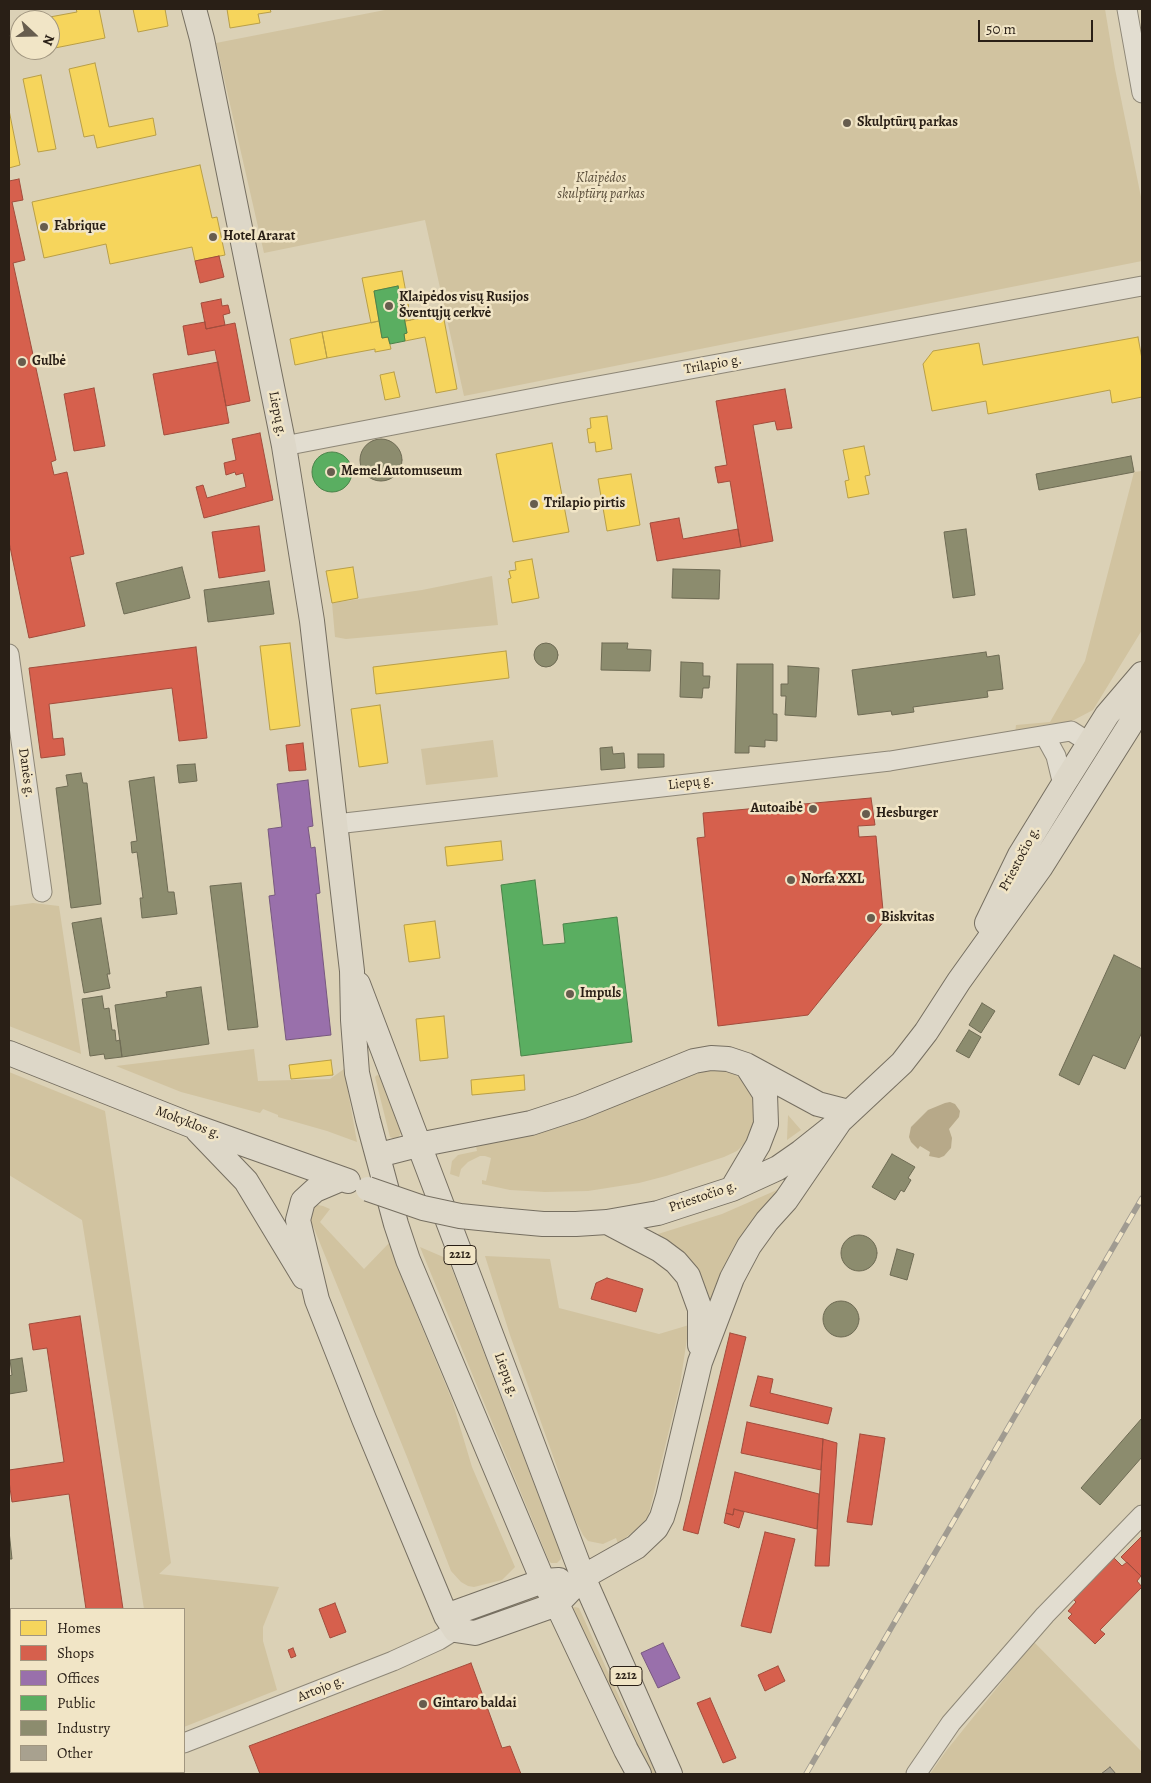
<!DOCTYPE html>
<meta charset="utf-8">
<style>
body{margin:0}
#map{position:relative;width:1151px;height:1783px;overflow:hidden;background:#dbd1b6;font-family:Alegreya,serif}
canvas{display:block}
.frame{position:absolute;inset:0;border:10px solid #291f16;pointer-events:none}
.legend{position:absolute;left:10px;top:1608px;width:175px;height:165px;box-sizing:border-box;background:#f1e5c6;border:1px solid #a19680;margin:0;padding:6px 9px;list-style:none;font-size:15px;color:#291f16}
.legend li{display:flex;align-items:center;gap:10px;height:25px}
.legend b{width:25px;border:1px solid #a19680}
.north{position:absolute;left:10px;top:10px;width:50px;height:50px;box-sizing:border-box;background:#f1e5c6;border:1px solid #a19680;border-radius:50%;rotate:111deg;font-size:14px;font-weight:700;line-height:20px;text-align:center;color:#291f16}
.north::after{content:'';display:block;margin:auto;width:18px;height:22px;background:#675d4e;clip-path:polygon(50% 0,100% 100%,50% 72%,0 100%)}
.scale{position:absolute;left:978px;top:20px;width:115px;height:22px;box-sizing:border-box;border:2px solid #291f16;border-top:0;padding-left:6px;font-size:15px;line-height:18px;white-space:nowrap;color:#291f16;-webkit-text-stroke:4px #f1e5c6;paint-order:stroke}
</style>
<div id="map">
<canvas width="1151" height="1783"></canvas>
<div class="frame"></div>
<ul class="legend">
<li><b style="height:14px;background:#f6d55c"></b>Homes</li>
<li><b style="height:14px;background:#d6604d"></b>Shops</li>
<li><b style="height:14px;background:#9970ab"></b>Offices</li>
<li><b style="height:14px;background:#5aae61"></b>Public</li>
<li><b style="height:14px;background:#8c8c6e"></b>Industry</li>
<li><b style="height:14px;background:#a8a18f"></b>Other</li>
</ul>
<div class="north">N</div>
<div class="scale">50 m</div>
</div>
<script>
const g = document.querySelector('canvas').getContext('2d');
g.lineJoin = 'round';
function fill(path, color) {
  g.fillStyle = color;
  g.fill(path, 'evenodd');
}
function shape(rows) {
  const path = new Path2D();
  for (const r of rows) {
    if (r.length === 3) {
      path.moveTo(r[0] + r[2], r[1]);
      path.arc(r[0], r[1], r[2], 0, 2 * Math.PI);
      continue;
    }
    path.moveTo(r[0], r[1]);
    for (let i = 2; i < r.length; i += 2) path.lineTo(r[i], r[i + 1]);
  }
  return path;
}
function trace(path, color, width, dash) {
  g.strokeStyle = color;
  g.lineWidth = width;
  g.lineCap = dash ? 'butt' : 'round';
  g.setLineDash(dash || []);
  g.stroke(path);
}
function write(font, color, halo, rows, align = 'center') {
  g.font = font + ' Alegreya,serif';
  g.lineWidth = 5;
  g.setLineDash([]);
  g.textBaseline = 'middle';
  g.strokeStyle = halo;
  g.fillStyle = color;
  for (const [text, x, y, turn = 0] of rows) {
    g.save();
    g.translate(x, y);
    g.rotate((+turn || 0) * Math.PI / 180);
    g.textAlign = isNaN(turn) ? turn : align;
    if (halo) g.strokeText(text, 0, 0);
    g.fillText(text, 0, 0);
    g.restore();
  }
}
fill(shape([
 [390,9,1105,9,1115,69,1142,202,1142,261,464,396,425,220,264,253,216,43],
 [1142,471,1142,630,1093,710,1074,720,1043,730,1015,735,1016,725,1050,722,1085,661,1134,472],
 [492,576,498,625,346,639,335,637,332,603,422,590],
 [493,740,498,777,426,785,421,749],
 [33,903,59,906,81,1054,9,1026,9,906],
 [254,1049,258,1081,330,1079,344,1069,357,1142,327,1131,278,1117,278,1115,263,1109,260,1113,181,1092,116,1066],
 [715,1070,725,1070,734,1074,746,1082,757,1100,754,1124,748,1140,737,1151,724,1157,666,1176,639,1183,588,1191,545,1192,510,1190,482,1184,482,1180,486,1181,491,1158,485,1156,480,1156,468,1162,461,1169,459,1177,450,1174,452,1161,458,1155,477,1151,476,1146,533,1135,554,1129,690,1076,702,1072],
 [9,1072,105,1111,171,1563,159,1574,279,1587,263,1627,263,1641,277,1690,184,1727,184,1609,144,1609,82,1220,9,1175],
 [377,1075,380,1076,401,1133,398,1138,395,1139,390,1137,375,1077],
 [788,1115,801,1130,787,1140],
 [786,1186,711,1303,708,1300,701,1278,657,1236,658,1234,722,1214],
 [318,1205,323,1206,330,1209,320,1222,364,1269,390,1242,418,1318,452,1400,472,1467,515,1567,502,1580,474,1587,468,1586,461,1582,451,1571,407,1457,313,1226,309,1222,310,1208],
 [420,1247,448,1259,560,1552,561,1559,557,1563,551,1563,549,1561],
 [485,1256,550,1259,559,1308,659,1334,689,1325,680,1385,648,1517,640,1526,618,1544,616,1538,603,1544,588,1541,583,1535,565,1499,558,1470,510,1335],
 [541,1595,547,1595,478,1620,478,1617,480,1616],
 [575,1607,579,1608,625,1710,657,1774,649,1774,572,1608],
 [1034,1642,1142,1752,1142,1774,930,1774,946,1751]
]), '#d1c3a0');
fill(shape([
 [950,1102,955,1104,960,1111,959,1117,949,1129,952,1138,951,1148,944,1156,939,1158,929,1156,930,1152,920,1146,918,1149,911,1142,909,1137,911,1127,928,1110,945,1103]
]), '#b7a989');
const homes = shape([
 [76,9,99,9,105,38,50,49,50,20,20,20,20,33,17,19,38,15,39,19,77,12,76,9],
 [133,9,165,9,168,26,138,32,133,9],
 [227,9,270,9,271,12,258,14,260,23,230,28,227,9],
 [23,50,45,50,24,54,23,50],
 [95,63,109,127,153,118,156,135,97,148,94,135,84,137,69,69,95,63],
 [41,75,56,149,38,152,23,79,41,75],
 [9,110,20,165,9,168,9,110],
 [200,165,212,218,217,217,225,255,195,261,192,247,110,264,106,244,44,258,32,202,200,165],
 [402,271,411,320,405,321,398,286,374,291,379,321,371,323,362,278,402,271],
 [443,314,457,389,436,393,425,337,405,341,404,334,407,333,405,321,443,314],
 [379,321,382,338,388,337,391,349,375,352,375,349,327,358,322,332,379,321],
 [322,332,327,358,295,365,290,339,322,332],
 [1138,337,1142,359,1142,397,1112,403,1110,390,988,414,986,401,932,411,923,364,933,351,979,343,983,365,1138,337],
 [394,372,400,397,385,400,380,375,394,372],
 [607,416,612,449,596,452,595,442,589,443,587,429,591,428,590,418,607,416],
 [552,443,569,532,513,542,496,454,552,443],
 [864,446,870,475,865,476,869,494,848,498,845,481,849,480,843,450,864,446],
 [631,474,640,525,607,531,598,479,631,474],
 [532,559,539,598,512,603,508,579,511,578,509,571,516,570,515,562,532,559],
 [353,567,358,598,332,603,326,571,353,567],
 [290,643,300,726,270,730,260,646,290,643],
 [506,651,509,678,376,694,373,667,506,651],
 [380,705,388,763,359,767,351,709,380,705],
 [501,841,503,860,447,866,445,847,501,841],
 [435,921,440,958,409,962,404,925,435,921],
 [444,1016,448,1058,420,1061,416,1019,444,1016],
 [331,1060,333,1075,291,1079,289,1065,331,1060],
 [524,1075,525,1090,472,1095,471,1080,524,1075]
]);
fill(homes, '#f6d55c');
trace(homes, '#b89e47', 1);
const shops = shape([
 [19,179,23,200,12,202,25,260,13,263,56,460,51,462,54,475,67,472,84,554,70,557,85,626,29,638,9,542,9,181,19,179],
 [219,256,224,277,200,283,195,261,219,256],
 [221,299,222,306,228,305,230,313,223,315,225,325,206,329,201,303,221,299],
 [205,322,206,329,235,323,250,401,226,406,215,350,188,355,183,326,205,322],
 [218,362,229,423,164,435,153,374,218,362],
 [94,388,105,446,74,451,64,394,94,388],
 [785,389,792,428,777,430,775,421,753,425,773,541,741,547,730,481,718,483,715,467,727,465,716,401,785,389],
 [260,433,273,500,204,518,196,487,203,485,207,498,246,487,243,473,236,475,235,472,226,475,224,463,236,460,232,439,260,433],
 [679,518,683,539,738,529,741,547,657,561,650,523,679,518],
 [259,526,265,571,219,578,212,532,259,526],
 [196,647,207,738,179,741,172,688,49,704,53,739,63,738,65,755,41,758,29,668,196,647],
 [303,743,306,770,289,771,286,745,303,743],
 [871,798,875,825,858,826,859,837,876,836,884,921,808,1015,718,1026,697,838,705,837,703,813,871,798],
 [607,1278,643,1289,636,1312,591,1299,596,1283,607,1278],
 [80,1316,123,1609,86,1609,69,1494,12,1502,9,1481,9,1470,64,1462,47,1348,33,1350,29,1324,80,1316],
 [730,1333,746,1337,698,1534,683,1530,730,1333],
 [758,1376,773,1379,770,1393,832,1408,828,1424,750,1406,758,1376],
 [747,1422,823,1439,821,1470,741,1453,747,1422],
 [860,1434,885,1438,872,1525,847,1522,860,1434],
 [823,1439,837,1443,829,1566,815,1566,823,1439],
 [735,1472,819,1494,817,1529,734,1509,733,1515,726,1513,735,1472],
 [734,1509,744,1512,739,1528,724,1523,726,1513,733,1515,734,1509],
 [765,1532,795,1539,771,1633,741,1626,765,1532],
 [1142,1536,1142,1577,1121,1557,1142,1536],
 [1114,1558,1122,1566,1127,1562,1141,1576,1137,1581,1142,1587,1100,1630,1105,1634,1095,1644,1068,1618,1072,1614,1068,1611,1076,1602,1073,1599,1114,1558],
 [335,1603,346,1632,330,1638,319,1609,335,1603],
 [293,1648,296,1656,291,1658,288,1650,293,1648],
 [471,1663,502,1748,510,1746,521,1774,260,1774,249,1746,471,1663],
 [778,1666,785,1681,765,1691,758,1675,778,1666],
 [710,1698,736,1758,723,1763,697,1703,710,1698]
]);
fill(shops, '#d6604d');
trace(shops, '#a24c3c', 1);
const offices = shape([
 [308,780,313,826,308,827,311,848,315,847,320,893,316,894,331,1035,286,1040,269,896,275,895,268,829,282,827,277,784,308,780],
 [663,1643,680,1678,658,1688,641,1653,663,1643]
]);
fill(offices, '#9970ab');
trace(offices, '#77587e', 1);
const public = shape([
 [398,286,407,333,404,334,405,341,390,344,388,337,382,338,374,291,398,286],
 [332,472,20],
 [535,880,543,945,565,943,563,924,617,917,632,1042,521,1056,501,885,535,880]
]);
fill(public, '#5aae61');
trace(public, '#4b834a', 1);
const industry = shape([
 [381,460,21],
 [1131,456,1134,472,1039,490,1036,474,1131,456],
 [966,529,975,595,953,598,944,532,966,529],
 [182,567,190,598,124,614,116,583,182,567],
 [673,569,720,570,719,599,672,598,673,569],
 [269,581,274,614,208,622,204,590,269,581],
 [602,643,628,643,627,649,651,650,650,671,601,670,602,643],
 [546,655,12],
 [986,652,987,657,999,655,1003,689,987,691,988,697,913,707,914,712,892,715,891,711,858,715,852,670,986,652],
 [681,662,703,663,703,676,710,676,709,688,703,688,702,698,680,697,681,662],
 [737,664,773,664,773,714,777,714,777,741,765,740,765,747,749,746,749,753,735,753,737,664],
 [788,666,819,668,816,717,785,715,786,696,781,696,781,684,788,684,788,666],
 [612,747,613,754,624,753,625,768,601,770,600,748,612,747],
 [638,754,664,754,664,767,638,768,638,754],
 [195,764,197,781,179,783,177,765,195,764],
 [81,773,83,783,87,783,101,904,71,908,56,788,68,786,66,775,81,773],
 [154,777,168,892,174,892,177,914,142,918,140,898,143,898,137,852,132,853,131,842,137,841,129,781,154,777],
 [241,883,258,1027,228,1030,210,886,241,883],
 [101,918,110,974,107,974,110,988,84,993,72,923,101,918],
 [1114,955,1142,969,1142,1032,1125,1069,1093,1055,1079,1085,1059,1075,1114,955],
 [201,987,209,1044,122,1057,115,1005,167,997,166,992,201,987],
 [102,996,104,1009,109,1008,112,1030,115,1030,116,1041,120,1040,122,1057,105,1059,104,1054,90,1056,82,999,102,996],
 [982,1003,995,1011,981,1033,969,1025,982,1003],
 [969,1030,981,1037,969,1058,956,1051,969,1030],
 [892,1154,915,1167,908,1178,911,1180,904,1192,901,1190,895,1200,872,1187,892,1154],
 [859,1253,18],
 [897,1249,914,1254,907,1280,890,1275,897,1249],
 [841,1319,18],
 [22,1358,27,1391,9,1394,9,1376,12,1375,10,1360,22,1358],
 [1142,1418,1142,1457,1100,1505,1081,1488,1142,1418],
 [9,1531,12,1559,9,1559,9,1531]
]);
fill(industry, '#8c8c6e');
trace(industry, '#6e6b54', 1);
const building = shape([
 [1110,1767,1116,1774,1101,1774,1110,1767]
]);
fill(building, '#a8a18f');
trace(building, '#766f61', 1);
const minor = shape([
 [1127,9,1142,93],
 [284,446,560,393,1142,286],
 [9,654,42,892],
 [1045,736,1056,756,1063,785],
 [336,824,890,761,1071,731,1090,743],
 [184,1743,393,1661,439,1640,455,1630],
 [102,1774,109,1772],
 [916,1774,951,1723,1045,1615,1142,1515]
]);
const major = shape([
 [194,9,202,39,284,446,312,621,352,971,353,1020,357,1073,368,1120,396,1224,408,1260,543,1581,557,1604,626,1750,639,1774],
 [987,923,1020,855,1063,785,1107,715,1142,674],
 [358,984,583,1577,670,1774],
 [9,1053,193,1126,348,1181],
 [198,1131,246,1181,304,1277],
 [379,1155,418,1145,531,1123,580,1107,694,1061,711,1058,728,1059,746,1065,818,1104,849,1112],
 [341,1179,315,1190,303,1201,298,1220,317,1300,364,1419,446,1616,455,1630,475,1633,557,1604,583,1577,636,1547,656,1528,662,1517,668,1497,700,1362,732,1278,749,1246,767,1221,786,1200,840,1121],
 [732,1189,758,1145,766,1124,765,1094,747,1066],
 [499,1220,543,1224,576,1224,607,1222,658,1213,732,1189,778,1168,801,1152,840,1121,902,1063,926,1032,959,981,1040,868,1130,725,1142,701],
 [607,1222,660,1250,676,1262,688,1276,700,1309,700,1345],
 [446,1616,543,1581,559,1580]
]);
trace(minor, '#8e8777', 21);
trace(major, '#766f61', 26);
trace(minor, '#e2ddd0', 19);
trace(major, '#ddd7c8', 24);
const rail = shape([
 [806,1774,1142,1198]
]);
trace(rail, '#a09b91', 5.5);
trace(rail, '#f1e5c6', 4, [11]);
const majorBridge = shape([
 [368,1189,423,1208,460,1216,499,1220]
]);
trace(majorBridge, '#766f61', 26, []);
trace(majorBridge, '#ddd7c8', 24);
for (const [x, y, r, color] of [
 [847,123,5,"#675d4e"],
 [44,227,5,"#675d4e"],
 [213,237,5,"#675d4e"],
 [389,306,5,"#675d4e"],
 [22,362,5,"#675d4e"],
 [331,472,5,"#675d4e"],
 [534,504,5,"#675d4e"],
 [813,809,5,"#675d4e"],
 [866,814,5,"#675d4e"],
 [791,880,5,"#675d4e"],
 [871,918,5,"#675d4e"],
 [570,994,5,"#675d4e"],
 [423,1704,5,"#675d4e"]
]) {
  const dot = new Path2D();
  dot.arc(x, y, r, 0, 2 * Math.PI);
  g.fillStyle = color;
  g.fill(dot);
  trace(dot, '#f1e5c6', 2);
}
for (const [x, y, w] of [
 [460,1255,32],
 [626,1676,32]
]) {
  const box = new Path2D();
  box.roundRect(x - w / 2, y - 9.5, w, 19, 4);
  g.fillStyle = '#f1e5c6';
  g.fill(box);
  trace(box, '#291f16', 1);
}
write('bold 12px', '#291f16', null, [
 ["2212",460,1255],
 ["2212",626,1676]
]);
write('bold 14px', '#291f16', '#f1e5c6', [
 ["Skulptūrų parkas",857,123],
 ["Fabrique",54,227],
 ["Hotel Ararat",223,237],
 ["Klaipėdos visų Rusijos",399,298],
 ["Šventųjų cerkvė",399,314],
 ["Gulbė",32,362],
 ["Memel Automuseum",341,472],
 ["Trilapio pirtis",544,504],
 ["Autoaibė",803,809,"right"],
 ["Hesburger",876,814],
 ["Norfa XXL",801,880],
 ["Biskvitas",881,918],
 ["Impuls",580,994],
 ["Gintaro baldai",433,1704]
], 'left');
write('italic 14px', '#594d3a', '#f1e5c6', [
 ["Klaipėdos",601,179],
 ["skulptūrų parkas",601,195]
]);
write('14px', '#291f16', '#f1e5c6', [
 ["Trilapio g.",713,365,-10],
 ["Liepų g.",277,414,79],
 ["Danės g.",26,773,82],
 ["Liepų g.",691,783,-7],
 ["Priestočio g.",1020,859,-62],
 ["Mokyklos g.",188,1123,21],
 ["Priestočio g.",703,1197,-19],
 ["Liepų g.",506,1375,69],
 ["Artojo g.",321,1689,-22]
]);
</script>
